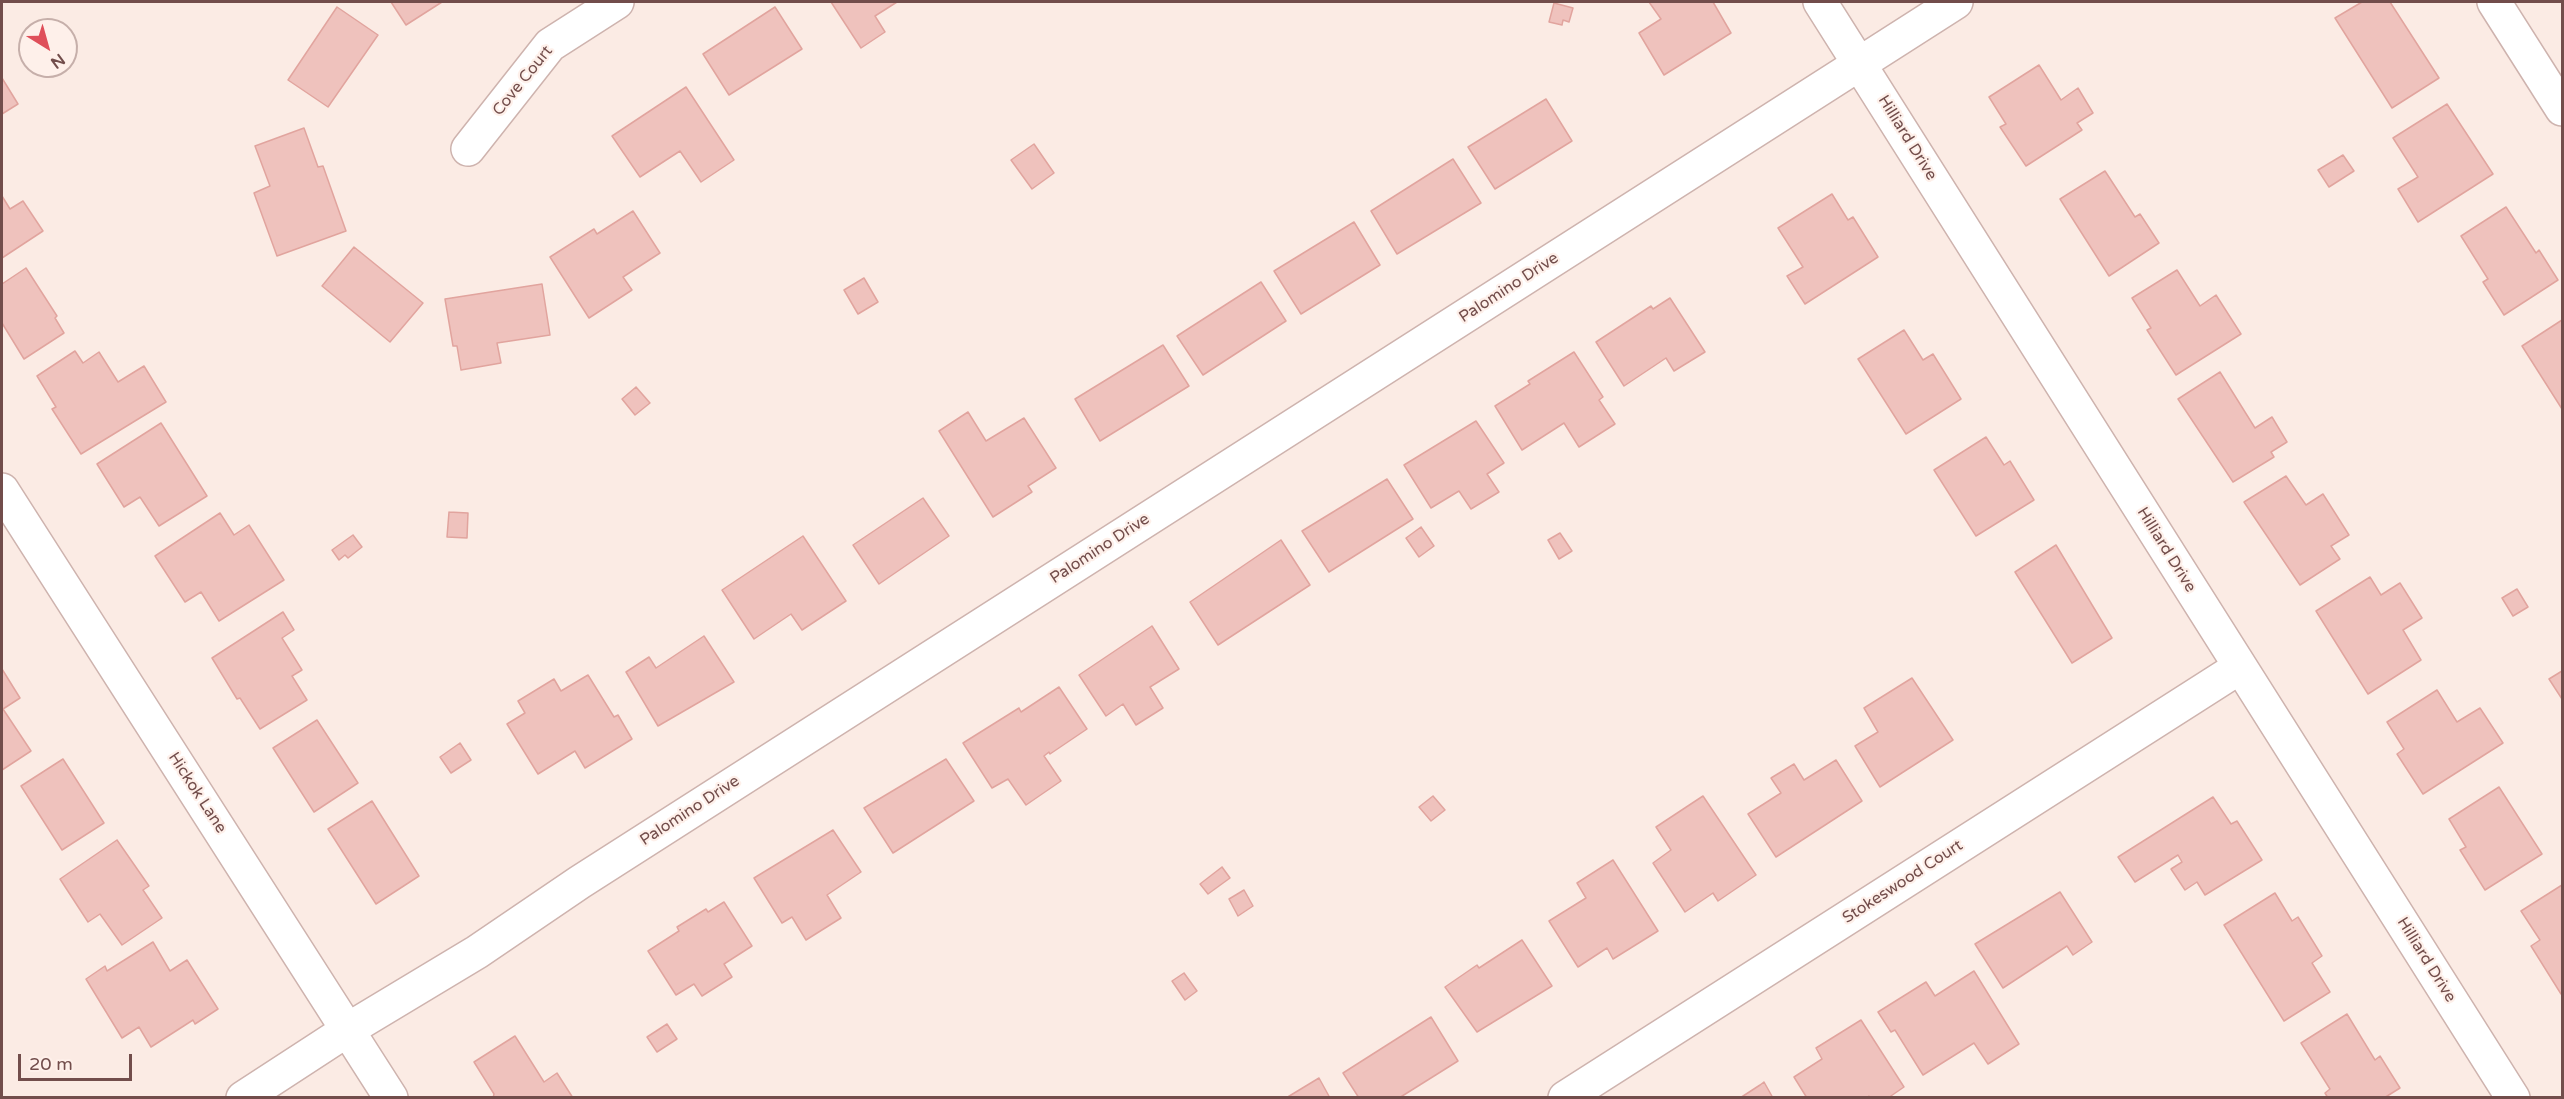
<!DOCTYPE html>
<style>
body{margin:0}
#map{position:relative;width:2564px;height:1099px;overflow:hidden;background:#fbebe4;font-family:"Varela Round",sans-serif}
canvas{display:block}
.frame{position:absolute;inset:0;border:3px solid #724d4b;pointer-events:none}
.north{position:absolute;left:18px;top:18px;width:60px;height:60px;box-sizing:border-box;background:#fef0ea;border:2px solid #c6afaa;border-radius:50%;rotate:143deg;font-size:16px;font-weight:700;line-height:24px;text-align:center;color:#724d4b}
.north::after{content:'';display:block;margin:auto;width:21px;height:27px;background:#df4f5a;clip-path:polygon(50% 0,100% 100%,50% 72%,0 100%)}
.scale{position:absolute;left:18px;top:1054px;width:114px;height:27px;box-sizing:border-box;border:3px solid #724d4b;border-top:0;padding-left:8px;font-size:18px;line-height:21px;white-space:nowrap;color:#724d4b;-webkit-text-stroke:4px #fef0ea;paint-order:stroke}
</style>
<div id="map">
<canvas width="2564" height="1099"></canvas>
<div class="frame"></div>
<div class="north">N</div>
<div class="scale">20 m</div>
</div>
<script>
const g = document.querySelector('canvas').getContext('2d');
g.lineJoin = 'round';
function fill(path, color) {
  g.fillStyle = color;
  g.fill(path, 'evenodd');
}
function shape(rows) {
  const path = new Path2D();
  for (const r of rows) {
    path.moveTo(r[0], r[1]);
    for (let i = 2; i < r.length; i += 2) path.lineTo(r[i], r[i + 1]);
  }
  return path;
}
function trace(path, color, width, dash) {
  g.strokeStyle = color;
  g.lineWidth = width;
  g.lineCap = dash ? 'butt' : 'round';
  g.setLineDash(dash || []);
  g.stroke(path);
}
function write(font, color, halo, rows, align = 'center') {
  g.font = font + ' "Varela Round",sans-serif';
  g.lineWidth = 4.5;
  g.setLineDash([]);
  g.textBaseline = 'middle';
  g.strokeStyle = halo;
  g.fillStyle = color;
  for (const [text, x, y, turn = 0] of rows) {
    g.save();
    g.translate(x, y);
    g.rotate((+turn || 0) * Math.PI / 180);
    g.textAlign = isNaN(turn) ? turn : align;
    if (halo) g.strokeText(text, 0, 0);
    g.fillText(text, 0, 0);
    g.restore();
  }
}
const building = shape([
 [391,2,442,2,406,25,391,2],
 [831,2,897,2,875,16,885,32,861,48,831,2],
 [1649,2,1713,2,1731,33,1664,75,1639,33,1661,19,1649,2],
 [2362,2,2390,2,2439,78,2392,108,2335,18,2362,2],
 [1554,3,1573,8,1569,22,1563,20,1562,25,1549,22,1554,3],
 [337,7,378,35,328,107,288,80,337,7],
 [775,7,802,49,729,95,703,54,775,7],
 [2039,65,2061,100,2078,88,2093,113,2077,123,2082,130,2026,166,2000,127,2006,124,1989,97,2039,65],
 [2,78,18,104,2,114,2,78],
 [686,87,734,160,701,182,680,151,640,177,612,136,686,87],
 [1546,99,1572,141,1495,189,1468,147,1546,99],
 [2447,104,2493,174,2418,222,2398,189,2418,177,2393,138,2447,104],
 [304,128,318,167,323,166,346,231,277,256,254,193,270,186,255,146,304,128],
 [1034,144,1054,173,1032,189,1011,160,1034,144],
 [2343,155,2354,171,2329,187,2318,170,2343,155],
 [1453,159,1481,203,1397,254,1371,211,1453,159],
 [2105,171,2135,217,2140,214,2159,243,2109,276,2060,199,2105,171],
 [1832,194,1848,220,1853,217,1878,257,1805,304,1787,276,1803,267,1778,228,1832,194],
 [2,196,10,209,23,201,43,231,2,258,2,196],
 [2506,207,2536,253,2539,250,2558,280,2504,315,2483,282,2488,279,2461,236,2506,207],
 [633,211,660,253,623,277,632,290,589,318,550,257,594,229,597,234,633,211],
 [1354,222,1380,265,1301,314,1274,271,1354,222],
 [354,247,423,303,390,342,322,286,354,247],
 [26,268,57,316,55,318,64,333,24,359,2,323,2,284,26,268],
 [2177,270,2200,306,2216,295,2241,334,2176,375,2147,330,2151,328,2132,298,2177,270],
 [864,278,878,302,858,314,844,290,864,278],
 [1261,282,1286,321,1203,375,1177,336,1261,282],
 [542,284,550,335,497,343,501,363,461,370,457,346,453,346,445,299,542,284],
 [1670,298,1705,352,1674,371,1666,358,1624,386,1596,342,1651,306,1653,309,1670,298],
 [2562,320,2562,409,2522,346,2562,320],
 [1904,330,1923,360,1933,354,1961,399,1906,434,1858,359,1904,330],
 [1163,345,1189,386,1100,441,1075,399,1163,345],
 [75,351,83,363,99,352,118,382,144,366,166,402,81,454,52,409,56,407,37,376,75,351],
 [1574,352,1603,397,1599,400,1615,424,1579,447,1564,423,1522,450,1495,406,1530,384,1528,381,1574,352],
 [2220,372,2255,428,2272,417,2287,442,2271,452,2274,457,2233,482,2178,399,2220,372],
 [636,387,650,403,635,415,622,399,636,387],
 [968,412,986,441,1024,418,1056,468,1028,486,1032,492,993,517,939,431,968,412],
 [1476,421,1504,463,1487,474,1499,492,1471,509,1459,491,1431,508,1404,465,1476,421],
 [161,423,207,496,159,526,140,497,124,507,97,464,161,423],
 [1986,437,2004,465,2010,461,2034,500,1976,536,1934,470,1986,437],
 [2286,476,2306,505,2323,494,2349,535,2331,546,2340,559,2300,585,2244,502,2286,476],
 [1387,479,1413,519,1329,572,1302,531,1387,479],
 [923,498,949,536,879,584,853,545,923,498],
 [449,512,468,513,467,538,447,537,449,512],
 [220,513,234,535,249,525,284,580,219,621,201,592,185,602,155,556,220,513],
 [1421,527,1434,546,1419,557,1406,538,1421,527],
 [1560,533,1572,551,1559,559,1548,540,1560,533],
 [353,535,362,547,348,558,345,555,339,560,332,550,353,535],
 [803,536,846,601,802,630,791,614,754,639,722,590,803,536],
 [1281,540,1310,585,1218,645,1190,602,1281,540],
 [2056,545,2112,638,2072,663,2015,572,2056,545],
 [2370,577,2381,595,2400,583,2422,618,2403,630,2421,660,2368,694,2316,611,2370,577],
 [2517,589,2528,607,2513,616,2502,598,2517,589],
 [283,612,294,630,282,638,302,670,292,676,307,700,260,729,240,698,237,699,212,658,283,612],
 [1152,626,1179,669,1150,687,1163,708,1136,725,1123,704,1106,716,1079,675,1152,626],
 [704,636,734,682,658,726,626,672,649,657,656,668,704,636],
 [2,669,20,698,3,709,31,751,2,770,2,669],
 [2562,671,2562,699,2549,679,2562,671],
 [588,675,614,717,618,715,632,739,585,768,575,751,538,774,507,724,525,713,518,701,554,679,561,691,588,675],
 [1912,678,1953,740,1880,787,1855,746,1878,732,1864,708,1912,678],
 [1059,687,1087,729,1050,754,1049,752,1044,756,1061,781,1026,805,1008,779,992,788,963,743,1019,708,1021,712,1059,687],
 [2437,690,2457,722,2480,708,2503,743,2423,794,2397,754,2404,749,2387,722,2437,690],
 [317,720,358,783,314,812,273,748,317,720],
 [460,743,471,760,451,773,440,757,460,743],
 [63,759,104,823,62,850,21,786,63,759],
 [946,759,974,801,893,853,864,808,946,759],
 [1836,760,1862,801,1776,857,1748,814,1781,793,1771,778,1794,764,1804,780,1836,760],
 [2499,787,2542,854,2485,890,2460,850,2466,847,2449,819,2499,787],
 [1433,796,1445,810,1431,821,1419,807,1433,796],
 [1703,796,1756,875,1718,901,1713,893,1685,912,1653,863,1671,850,1656,827,1703,796],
 [2213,797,2231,824,2237,821,2262,860,2205,895,2197,882,2185,890,2171,869,2182,862,2178,855,2135,882,2118,857,2213,797],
 [372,801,419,876,376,904,328,829,372,801],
 [833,830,861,872,827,895,841,918,806,940,792,917,782,923,754,878,833,830],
 [117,840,149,886,143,890,162,918,122,945,100,914,88,922,60,879,117,840],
 [1613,860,1658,931,1613,959,1607,948,1578,967,1549,921,1586,898,1577,883,1613,860],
 [1222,867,1230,878,1208,894,1200,884,1222,867],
 [2562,885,2562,993,2561,994,2531,946,2540,940,2521,911,2562,885],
 [1244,890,1253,906,1238,916,1229,899,1244,890],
 [2060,892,2092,942,2073,955,2067,946,2003,988,1975,944,2060,892],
 [2275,893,2292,921,2298,917,2322,956,2312,963,2330,992,2284,1021,2224,925,2275,893],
 [724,902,752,946,724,964,732,977,702,996,694,984,676,995,648,951,679,931,677,927,706,909,708,912,724,902],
 [1522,940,1552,986,1477,1032,1445,987,1477,965,1479,968,1522,940],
 [153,942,170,971,187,960,218,1009,195,1024,193,1020,151,1047,139,1027,122,1038,86,979,105,966,107,971,153,942],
 [1974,971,2019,1044,1988,1064,1974,1043,1923,1075,1895,1030,1891,1032,1878,1012,1926,982,1935,996,1974,971],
 [1184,973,1197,991,1185,1000,1172,981,1184,973],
 [2347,1014,2375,1060,2380,1056,2400,1088,2384,1098,2328,1098,2325,1093,2330,1089,2301,1043,2347,1014],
 [1431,1017,1458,1061,1399,1098,1359,1098,1343,1073,1431,1017],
 [1861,1020,1904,1087,1888,1098,1870,1098,1869,1096,1866,1098,1807,1098,1794,1077,1822,1059,1816,1048,1861,1020],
 [667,1024,677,1039,657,1052,647,1037,667,1024],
 [515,1036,544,1082,557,1073,573,1098,493,1098,494,1094,474,1062,515,1036],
 [1319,1078,1330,1098,1286,1098,1319,1078],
 [1764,1082,1773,1098,1740,1098,1760,1085,1764,1082]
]);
fill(building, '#efc2bd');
trace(building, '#e1a49e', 1.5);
const street = shape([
 [1820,2,2513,1098],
 [2494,2,2562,109],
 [468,149,550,45,617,2],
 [2,490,391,1098],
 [243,1098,349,1029,477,952,580,882,1956,2],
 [1565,1098,2240,667]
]);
trace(street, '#ceb3ae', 36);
trace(street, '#fff', 33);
write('16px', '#724d4b', '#fef0ea', [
 ["Cove Court",523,81,-51],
 ["Hilliard Drive",1907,138,58],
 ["Palomino Drive",1509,288,-33],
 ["Palomino Drive",1100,549,-33],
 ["Hilliard Drive",2166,550,58],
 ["Hickok Lane",197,793,57],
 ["Palomino Drive",690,811,-33],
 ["Stokeswood Court",1903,882,-33],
 ["Hilliard Drive",2426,960,58]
]);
</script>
